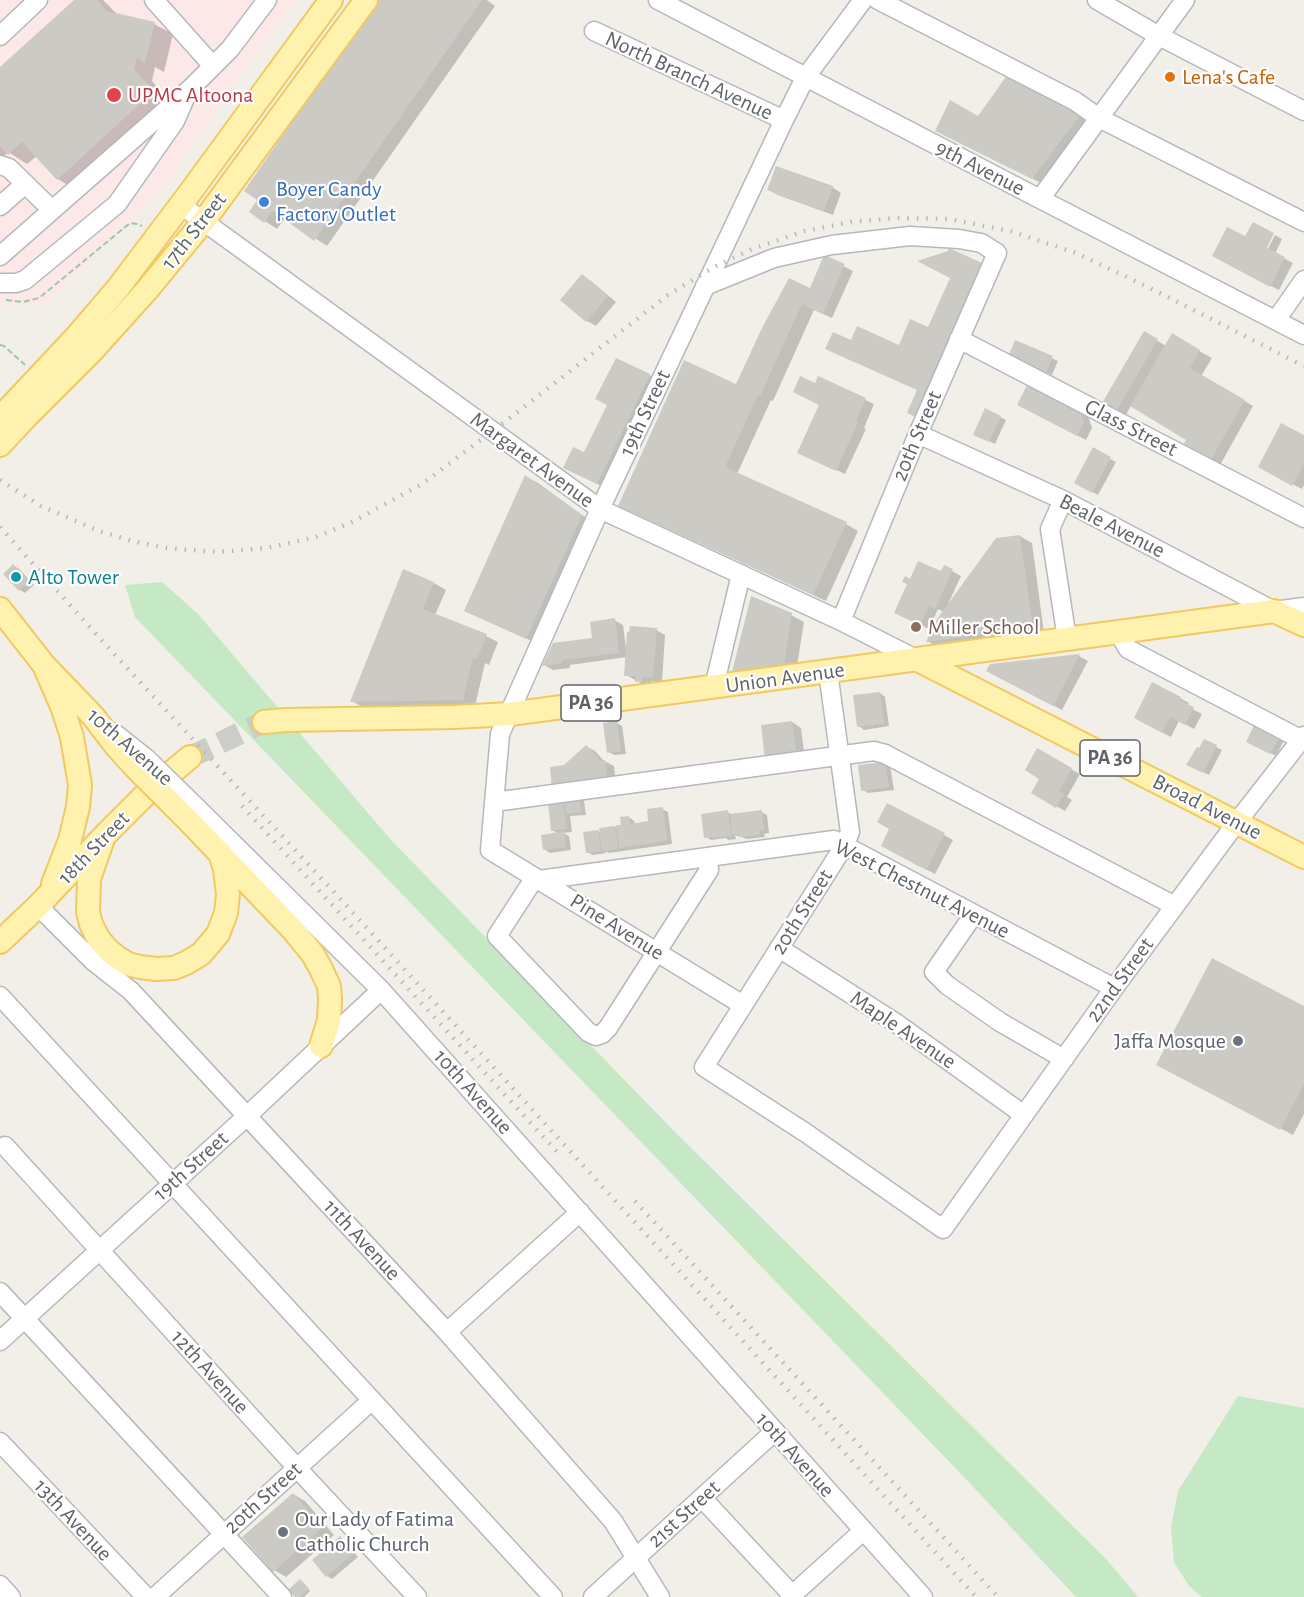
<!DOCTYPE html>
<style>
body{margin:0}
canvas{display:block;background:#f1efe8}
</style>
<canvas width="1304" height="1597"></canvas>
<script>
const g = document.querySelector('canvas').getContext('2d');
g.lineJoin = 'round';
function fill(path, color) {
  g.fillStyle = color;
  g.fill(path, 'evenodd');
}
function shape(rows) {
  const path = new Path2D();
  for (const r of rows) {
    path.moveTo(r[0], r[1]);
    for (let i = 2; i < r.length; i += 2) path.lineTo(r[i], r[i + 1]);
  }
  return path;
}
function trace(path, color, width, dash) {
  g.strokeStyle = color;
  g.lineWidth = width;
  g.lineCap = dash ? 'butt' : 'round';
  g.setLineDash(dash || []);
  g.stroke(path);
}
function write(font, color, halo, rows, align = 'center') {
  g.font = font + ' "Alegreya Sans",sans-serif';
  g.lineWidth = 4.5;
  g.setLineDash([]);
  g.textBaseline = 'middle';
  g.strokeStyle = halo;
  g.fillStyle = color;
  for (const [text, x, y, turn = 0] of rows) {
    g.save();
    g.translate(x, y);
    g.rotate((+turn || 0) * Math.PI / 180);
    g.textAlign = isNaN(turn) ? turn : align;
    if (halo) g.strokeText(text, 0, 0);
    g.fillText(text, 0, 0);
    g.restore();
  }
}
fill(shape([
 [0,0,294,0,161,190,48,302,0,306]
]), '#fce8e6');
fill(shape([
 [162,582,198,614,391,840,673,1130,1106,1559,1138,1597,1076,1597,965,1478,135,617,125,585],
 [1238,1396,1304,1408,1304,1597,1202,1597,1189,1586,1174,1562,1171,1528,1178,1491]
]), '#c5e8c5');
fill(shape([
 [76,0,103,0,118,15,154,24,173,34,164,72,155,67,152,81,171,102,76,190,58,179,37,156,27,164,8,152,3,157,0,156,0,69],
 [379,0,487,0,495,6,327,246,285,218,277,229,251,212],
 [1010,73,1094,119,1045,185,949,137,979,117],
 [832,187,841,193,833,215,778,195,769,190],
 [1275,235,1282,239,1275,254,1293,263,1279,290,1222,261,1265,255],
 [825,257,853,271,832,318,814,310,773,401,771,400,737,474,846,524,858,531,826,601,632,512,737,386,810,290],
 [981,264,993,271,921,419,919,391,852,342,899,347,929,329],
 [583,276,591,281,616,302,596,326,587,321,562,300],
 [1144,333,1166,346,1172,336,1212,358,1201,376,1253,406,1219,467,1188,439,1131,405,1125,417,1103,405],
 [1016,342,1058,361,1052,375,1015,359],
 [649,375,661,382,610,490,577,474,585,454],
 [819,378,874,404,864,428,866,429,845,474,808,457,821,405,816,385],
 [1029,383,1087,413,1092,428,1086,440,1027,409],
 [1000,417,1006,420,995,444,980,437],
 [1304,437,1304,485,1302,489,1260,467],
 [1093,450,1116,462,1098,495,1076,483],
 [526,477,538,483,593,523,536,643,475,615],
 [1020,536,1032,543,1044,633,939,648,928,641,944,612,938,609,929,629,905,617,911,581,952,571,961,576,948,604],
 [14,566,19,569,34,585,25,593,20,590],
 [434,583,446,590,435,615,486,636,498,642,489,665,485,663,475,706,364,708,352,701],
 [791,615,804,622,796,672,746,678,734,671],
 [614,620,623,625,626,648,656,630,665,635,662,682,651,681,650,687,646,686,626,675,627,657,570,665,570,668,553,670,544,665,594,639],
 [1079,656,1088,661,1062,710,996,676,991,666],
 [880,693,885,697,889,726,864,730,859,726],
 [1180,698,1189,703,1187,706,1202,714,1194,729,1179,721,1171,737,1144,723],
 [792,722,801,728,805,760,763,726],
 [617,723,622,726,626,754,614,755,609,752],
 [1256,725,1284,740,1276,756,1248,741],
 [1205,741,1222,750,1209,775,1188,764,1200,750],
 [586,746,595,751,604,761,614,766,616,786,564,767],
 [1037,750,1080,774,1067,797,1072,800,1065,811,1033,793,1041,778],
 [885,763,890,766,894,790,868,793,863,790],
 [579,798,584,801,586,815,570,816,572,832,563,833,569,836,571,850,550,853,544,849,559,834,552,830,549,805,566,803],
 [662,809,668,812,672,844,609,853,605,851,606,853,593,855,587,852,598,831,601,833,601,829,622,826,629,817,634,821,635,825,650,823],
 [727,812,733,815,761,812,767,815,769,833,764,834,765,837,747,839,735,835,736,839,728,840,726,838,711,840,706,837],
 [944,835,953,840,935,874,891,851],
 [1304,1008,1304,1114,1293,1135,1170,1071],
 [293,1494,305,1501,334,1535,286,1577,274,1570],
 [340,1538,345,1542,358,1557,332,1579,327,1576],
 [303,1582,310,1591,304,1597,297,1597]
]), '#0003');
fill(shape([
 [74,0,97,0,107,11,155,22,145,63,137,57,134,69,154,91,57,180,22,142,8,155,0,146,0,67],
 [377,0,482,0,314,241,273,211,264,223,249,212,257,200,244,191],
 [1010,71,1083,111,1032,179,935,131,950,100,978,116],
 [776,166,833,186,824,211,767,190],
 [1253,222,1274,233,1267,248,1285,257,1270,287,1212,256,1227,227,1245,236],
 [949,248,982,263,924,393,926,394,916,417,907,413,917,390,825,349,833,332,851,340,857,326,899,345,910,319,928,327,950,278,917,261,948,251],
 [824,255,845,264,823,314,802,304,760,396,758,395,725,467,847,522,813,595,618,506,684,360,736,384,762,328,789,278,810,288],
 [582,274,608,296,586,322,560,300],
 [1144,331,1158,339,1115,413,1101,405],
 [1172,333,1200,350,1190,368,1245,400,1209,463,1182,447,1186,440,1130,406],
 [1015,340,1053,356,1046,373,1008,357],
 [616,358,650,374,597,484,563,468,573,447,584,452,607,405,595,399],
 [800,376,815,383,818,376,866,398,856,421,858,422,836,471,797,453,819,405,793,392],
 [1029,381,1078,407,1084,422,1077,436,1017,405],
 [985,408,1001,416,989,442,973,435],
 [1281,423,1304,435,1304,464,1292,486,1258,467],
 [1093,447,1111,457,1092,493,1074,483],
 [525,475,582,515,526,639,464,611],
 [1020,535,1033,627,926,642,937,619,996,538],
 [918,561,941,571,944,565,953,569,935,609,929,606,920,625,894,613,907,584,902,582,905,576,910,579],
 [13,564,29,581,19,591,3,574],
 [403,569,434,582,423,609,487,634,477,659,473,658,463,700,350,702],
 [751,596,792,613,784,665,732,672],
 [615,618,619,653,562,660,562,663,542,666,553,643,592,638,590,622],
 [630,626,657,628,653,678,642,677,642,682,635,682,636,676,624,676,627,632,629,632],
 [1080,654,1053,706,986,671,990,664],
 [1152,682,1181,697,1179,700,1194,707,1185,725,1170,717,1162,733,1134,718],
 [880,692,884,724,857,727,853,695],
 [617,721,621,751,607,753,603,723],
 [792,721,797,756,765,760,761,725],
 [1255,723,1280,736,1270,754,1246,742],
 [1204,739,1217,745,1203,773,1186,765,1197,747,1199,748],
 [586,745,599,759,598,761,605,760,608,782,552,789,550,767,564,765],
 [1037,748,1072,768,1059,791,1064,794,1056,808,1031,793,1039,779,1025,770],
 [885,762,889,787,861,791,858,765],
 [579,797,581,812,566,814,564,798],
 [563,801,567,829,551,831,548,803],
 [887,803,945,833,926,870,881,846,889,829,877,822],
 [663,807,667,841,619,848,616,825,621,825,620,817,629,816,630,824,648,821,647,809],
 [728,810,731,836,704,838,701,814],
 [762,810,764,831,759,831,760,835,740,837,739,834,732,835,730,814],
 [615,826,618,849,602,851,599,828],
 [598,830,601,851,586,853,583,832],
 [564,831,566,847,543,850,541,835],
 [1212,958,1304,1006,1304,1084,1280,1130,1156,1065],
 [293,1493,323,1527,273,1572,242,1537],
 [340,1536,354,1553,326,1577,312,1560],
 [300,1579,309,1589,300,1597,295,1597,288,1590]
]), '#cccac5');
trace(shape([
 [190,757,264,722]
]), '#ccccc8', 22, [22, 11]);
const minor = shape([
 [154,0,213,66],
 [658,0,1040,199,1304,335],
 [878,0,1075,101,1099,118,1304,222],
 [1097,0,1159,36,1304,111],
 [594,31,784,120],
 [0,36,38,0],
 [0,165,9,168,52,210],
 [1040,199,1185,0],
 [181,205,600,509,841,621,916,659],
 [0,206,25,184],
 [0,256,190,89,230,49,267,0],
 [0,283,16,283,25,280,117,204,175,121,186,96],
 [705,286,774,258,832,245,910,236,959,239,981,243,997,253,918,434,841,621],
 [1276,320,1304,280],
 [959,339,1304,518],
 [918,434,1063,500,1274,611,1304,607],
 [1063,500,1050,529,1067,639],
 [1118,632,1128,649,1304,741],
 [828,672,850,832,844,846,704,1067,806,1133,943,1229,1114,988,1237,822,1304,736],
 [714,687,741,574],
 [113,732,146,758],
 [494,802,874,751,885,754,1175,906],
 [194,805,381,990,923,1597],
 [708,857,709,870,608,1028,602,1034,596,1036,588,1032,497,936,532,882,539,880,708,857,834,840,1114,988],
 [38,906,93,961,131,991,447,1332,613,1521,660,1597],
 [974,914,934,972,947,985,1000,1022,1064,1059],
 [779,948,896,1023,1024,1115],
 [0,996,553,1597],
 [743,1005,490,850,500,734,600,509,784,120,805,78,863,0],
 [5,1146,297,1468,417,1597],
 [0,1292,282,1597],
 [447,1332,580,1212],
 [0,1341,247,1116,381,990],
 [0,1442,146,1597],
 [702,1498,794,1597],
 [0,1585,11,1597],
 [155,1597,372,1400],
 [593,1597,774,1432],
 [790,1597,863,1531]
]);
const major = shape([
 [0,418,77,336,118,288,189,194,331,0],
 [0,445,25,418,92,351,147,290,203,222,366,0],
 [0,609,44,665,93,716,116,746,136,768],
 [916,659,1304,857],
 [44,665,63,709,72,737,80,785,78,807,70,840,53,884],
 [264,722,285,720,455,717,510,714,1274,611,1304,625],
 [186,818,293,930,312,953,320,967,329,986,330,999,329,1020,321,1046],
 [104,836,89,879,88,912,91,924,98,938,107,949,118,958,128,964,140,967,156,969,174,968,186,963,201,954,218,934,226,913,228,894,225,869,220,853],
 [0,942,38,906,104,836,146,794,190,757]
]);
trace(minor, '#b5b8bc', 21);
trace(major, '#f2c960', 26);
trace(shape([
 [6,300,23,302,39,298,130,223,138,224,142,226],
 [0,345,4,346,25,365]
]), '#9cc7a9', 2, [6, 3]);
trace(minor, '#fff', 18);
trace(major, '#fff2af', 22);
trace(shape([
 [0,480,41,506,99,531,132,541,167,548,217,552,267,548,316,537,352,522,422,484,493,431,668,295,714,267,752,249,805,231,851,222,897,218,949,219,1010,231,1076,253,1156,291,1304,366],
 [0,527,104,643,345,904,976,1597],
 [242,806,557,1152],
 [635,1201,998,1597]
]), '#b6b7b8', 4.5, [1.5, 8]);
const minorBridge = shape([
 [146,758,194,805]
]);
const majorBridge = shape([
 [136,768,186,818]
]);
trace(minorBridge, '#b5b8bc', 21, []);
trace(majorBridge, '#f2c960', 26, []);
trace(minorBridge, '#fff', 18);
trace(majorBridge, '#fff2af', 22);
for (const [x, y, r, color] of [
 [1170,77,6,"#e8710a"],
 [114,95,8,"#e0444e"],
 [264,202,6,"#3f7fe0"],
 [16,577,6,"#0f9aa8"],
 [916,627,6,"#8d6e63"],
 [1238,1041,6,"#6b7280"],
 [283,1532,6,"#6b7280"]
]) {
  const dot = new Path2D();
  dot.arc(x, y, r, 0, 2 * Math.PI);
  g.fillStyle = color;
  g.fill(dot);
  trace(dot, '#fff', 2);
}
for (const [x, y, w] of [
 [591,703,60],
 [1110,758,60]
]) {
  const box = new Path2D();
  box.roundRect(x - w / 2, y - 18, w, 36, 4.5);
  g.fillStyle = '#fff';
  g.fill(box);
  trace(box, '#5f6368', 1.5);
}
write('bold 21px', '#5f6368', null, [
 ["PA 36",591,703],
 ["PA 36",1110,758]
]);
write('22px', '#5f6368', '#fff', [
 ["North Branch Avenue",689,76,25],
 ["9th Avenue",980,168,27],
 ["17th Street",194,231,-52],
 ["19th Street",645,413,-65],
 ["Glass Street",1131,428,27],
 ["20th Street",917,436,-67],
 ["Margaret Avenue",532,460,36],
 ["Beale Avenue",1112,526,27],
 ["Union Avenue",785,678,-8],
 ["10th Avenue",130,747,41],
 ["Broad Avenue",1207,807,27],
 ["18th Street",94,848,-46],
 ["West Chestnut Avenue",922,889,27],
 ["20th Street",802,912,-58],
 ["Pine Avenue",617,927,32],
 ["22nd Street",1120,980,-54],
 ["Maple Avenue",903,1030,34],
 ["10th Avenue",473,1092,48],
 ["19th Street",191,1166,-42],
 ["11th Avenue",362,1240,47],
 ["12th Avenue",210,1372,48],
 ["10th Avenue",795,1455,48],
 ["20th Street",263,1498,-42],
 ["21st Street",684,1514,-42],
 ["13th Avenue",73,1520,47]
]);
write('22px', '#c56008', '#fff', [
 ["Lena's Cafe",1182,77]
], 'left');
write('22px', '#be3a42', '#fff', [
 ["UPMC Altoona",128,95]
], 'left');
write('22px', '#366cbe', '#fff', [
 ["Boyer Candy",276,189],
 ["Factory Outlet",276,214]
], 'left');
write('22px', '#0d838f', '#fff', [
 ["Alto Tower",28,577]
], 'left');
write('22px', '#785e54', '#fff', [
 ["Miller School",928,627]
], 'left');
write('22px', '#5b616d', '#fff', [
 ["Jaffa Mosque",1226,1041],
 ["Our Lady of Fatima",295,1519,"left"],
 ["Catholic Church",295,1544,"left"]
], 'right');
</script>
